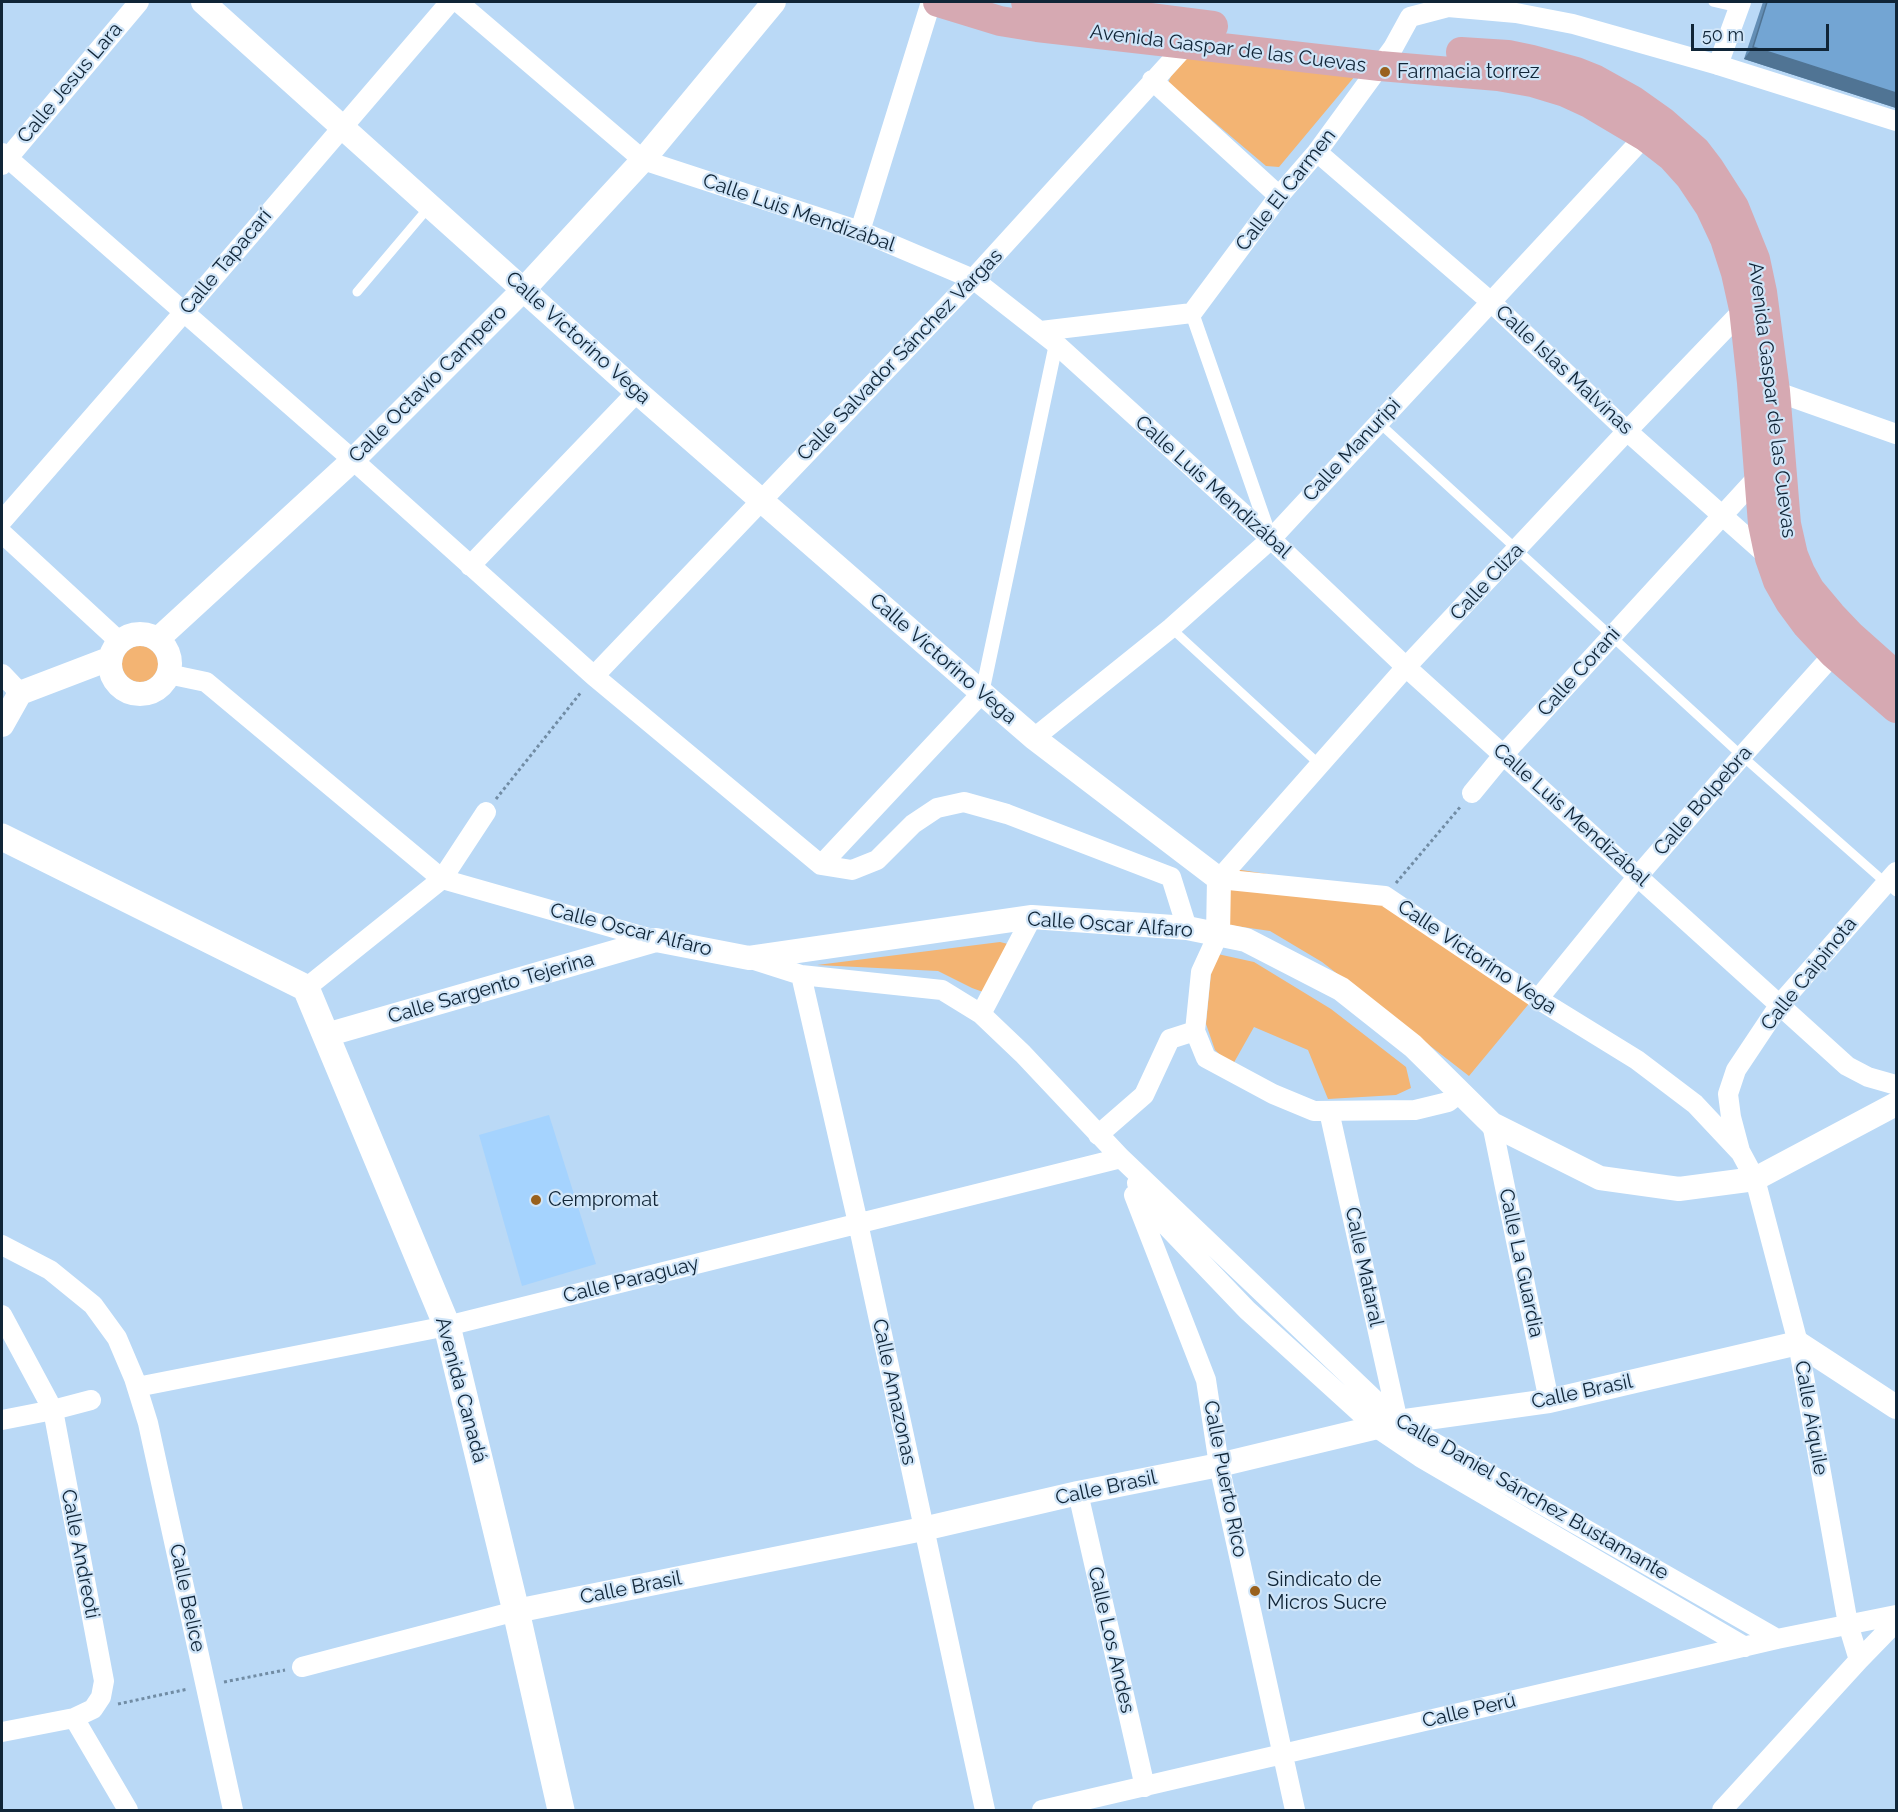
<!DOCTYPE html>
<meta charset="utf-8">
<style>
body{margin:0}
#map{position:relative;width:1898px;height:1812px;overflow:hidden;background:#bad9f6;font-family:Raleway,sans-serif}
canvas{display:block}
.frame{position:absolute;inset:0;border:3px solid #102537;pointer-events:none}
.scale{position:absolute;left:1691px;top:24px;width:138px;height:27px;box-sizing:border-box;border:3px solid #102537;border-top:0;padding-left:8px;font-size:18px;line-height:21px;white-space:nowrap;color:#102537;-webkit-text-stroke:4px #d0e5f8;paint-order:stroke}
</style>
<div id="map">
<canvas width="1898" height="1812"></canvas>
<div class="frame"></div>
<div class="scale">50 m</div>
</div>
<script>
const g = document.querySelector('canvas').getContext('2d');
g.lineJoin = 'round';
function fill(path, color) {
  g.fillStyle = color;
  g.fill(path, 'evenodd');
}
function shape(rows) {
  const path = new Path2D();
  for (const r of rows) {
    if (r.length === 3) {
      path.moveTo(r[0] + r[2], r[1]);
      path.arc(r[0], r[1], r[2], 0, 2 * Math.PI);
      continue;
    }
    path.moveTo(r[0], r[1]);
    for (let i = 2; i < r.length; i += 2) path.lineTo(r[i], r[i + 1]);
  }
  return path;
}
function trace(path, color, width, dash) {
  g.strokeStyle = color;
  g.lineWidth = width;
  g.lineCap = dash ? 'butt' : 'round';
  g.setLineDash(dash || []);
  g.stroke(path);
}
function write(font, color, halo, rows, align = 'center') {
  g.font = font + ' Raleway,sans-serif';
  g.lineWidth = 4.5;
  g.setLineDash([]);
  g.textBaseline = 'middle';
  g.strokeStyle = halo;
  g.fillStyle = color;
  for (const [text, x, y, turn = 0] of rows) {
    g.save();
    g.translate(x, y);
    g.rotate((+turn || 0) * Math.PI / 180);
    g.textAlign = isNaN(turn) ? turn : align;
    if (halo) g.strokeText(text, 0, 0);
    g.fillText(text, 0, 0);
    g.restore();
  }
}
fill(shape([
 [549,1115,596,1264,522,1286,479,1135]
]), '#a5d3fe');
fill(shape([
 [1189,56,1355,76,1279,167,1266,166,1168,83,1171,76],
 [140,664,18],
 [1235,869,1350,887,1389,900,1532,1000,1469,1076,1322,962,1270,931,1229,925,1222,875],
 [1000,942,1008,944,983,992,972,988,938,971,817,965],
 [1213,953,1254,962,1331,1009,1406,1067,1411,1088,1396,1095,1328,1099,1308,1050,1254,1027,1232,1066,1215,1050,1206,1024]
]), '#f3b473');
trace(shape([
 [496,799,582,691],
 [1396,883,1461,806],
 [224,1682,285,1670],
 [118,1704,188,1689]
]), '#718ca4', 3, [3, 3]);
trace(shape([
 [1713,2,1739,8],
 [357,292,429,207],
 [1378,422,1742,756,1896,892],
 [1171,628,1319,764]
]), '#fff', 9);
trace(shape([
 [1192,313,1270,537],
 [982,693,1056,344]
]), '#fff', 14);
trace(shape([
 [458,2,643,160,860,231,973,279,1056,344,1271,539,1406,667,1847,1066,1868,1077,1896,1085],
 [1718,65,1741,2],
 [1152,80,1279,196],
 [1317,152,1491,302,1627,431,1770,558],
 [2,153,353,460,594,676,821,865,852,870,877,860,913,824,937,808,964,802,1007,814,1171,877,1187,928],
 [2,165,139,2],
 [860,231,931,2],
 [1041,331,1192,313,1279,196,1317,152,1393,48,1410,17,1448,7,1516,13,1573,24,1718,65,1896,121],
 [1766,388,1896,434],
 [2,521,184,312,450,2],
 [2,533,119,641],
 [470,566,637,392],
 [2,674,20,693],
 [168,674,206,682,442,879,656,940],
 [594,676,973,279,1187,44,1188,38],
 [1034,738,1171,628,1271,539,1645,136],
 [1472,793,1504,754,1764,470],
 [821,865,982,693],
 [1219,879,1385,896,1538,999,1637,1060,1695,1104,1741,1153,1755,1179,1798,1343,1848,1624,1859,1660],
 [1219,879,1406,667,1627,431,1748,305],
 [1218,935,1201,972,1195,1031,1206,1058,1273,1094,1314,1111,1415,1110,1448,1102,1460,1093],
 [751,959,801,975,942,990,981,1014,1023,1054,1121,1158,1398,1422,1777,1639],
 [801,975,858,1223,985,1810],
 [306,988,442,879,486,812],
 [1538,999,1638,876,1742,756,1841,646],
 [981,1014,1032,917],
 [1329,1111,1398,1422],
 [1492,1124,1549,1401],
 [1098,1135,1144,1095,1170,1039,1195,1031],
 [1740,1151,1731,1117,1728,1094,1736,1070,1780,1004,1896,872],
 [1137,1183,1157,1216,1247,1310,1377,1428,1420,1457,1745,1647],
 [1134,1195,1206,1380,1219,1465,1295,1810],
 [2,1245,50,1270,93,1305,117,1338,134,1378,148,1423,233,1810],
 [2,1315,53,1410,104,1681,101,1697,93,1709,74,1718,2,1732],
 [137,1387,447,1326,1121,1158],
 [2,1420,53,1410,91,1400],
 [1078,1493,1145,1787],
 [302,1667,516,1611],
 [74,1718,128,1810],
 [1042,1810,1777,1639,1896,1615],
 [1722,1810,1859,1660,1896,1622]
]), '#fff', 20);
trace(shape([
 [203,2,637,392,982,693,1034,738,1219,879,1218,935],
 [140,664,30],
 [158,639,353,460,524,289,643,160,774,2],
 [2,725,20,693,109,659],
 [326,1035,656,940,749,958,1032,917,1187,928,1246,940,1341,989,1413,1046,1492,1124,1600,1178,1679,1189,1755,1179,1896,1104],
 [516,1611,923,1529,1078,1493,1219,1465,1398,1422,1549,1401,1798,1343,1896,1407]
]), '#fff', 24);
trace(shape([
 [2,837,306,988,447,1326,516,1611,561,1810]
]), '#fff', 27);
trace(shape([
 [938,2,1000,21,1037,27,1380,66,1498,76,1532,82,1565,92,1591,104,1645,136,1672,157,1690,177,1710,207,1725,239,1736,273,1744,309,1752,383,1763,524,1770,558,1778,581,1790,602,1807,625,1834,654,1896,708],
 [1026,2,1213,26],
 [1461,52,1508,55,1532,60,1576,72,1596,80,1632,100,1663,122,1696,151,1709,168,1734,207,1755,259,1762,292,1775,391,1786,524,1793,555,1800,572,1810,590,1831,615,1851,636,1896,676]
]), '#d6a9b2', 30);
fill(shape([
 [1763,2,1896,2,1896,108,1744,59]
]), '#638eb5');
fill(shape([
 [1753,47,1896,93,1896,108,1744,59]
]), '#507494');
const building = shape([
 [1767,2,1896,2,1896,93,1753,47,1767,2]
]);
fill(building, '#73a5d3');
trace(building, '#507494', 1.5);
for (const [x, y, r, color] of [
 [1385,72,6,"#99611d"],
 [536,1200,6,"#99611d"],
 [1255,1591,6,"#99611d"]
]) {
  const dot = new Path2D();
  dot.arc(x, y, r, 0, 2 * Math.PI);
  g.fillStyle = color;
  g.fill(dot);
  trace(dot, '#d0e5f8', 2);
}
write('20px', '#102537', '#d0e5f8', [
 ["Avenida Gaspar de las Cuevas",1228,49,7],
 ["Calle Jesus Lara",70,83,-50],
 ["Calle El Carmen",1286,190,-52],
 ["Calle Luis Mendizábal",799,213,19],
 ["Calle Tapacarí",226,262,-50],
 ["Calle Victorino Vega",578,338,42],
 ["Calle Salvador Sánchez Vargas",900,355,-46],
 ["Calle Islas Malvinas",1564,370,43],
 ["Calle Octavio Campero",428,384,-45],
 ["Avenida Gaspar de las Cuevas",1772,400,83],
 ["Calle Manuripi",1352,450,-47],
 ["Calle Luis Mendizábal",1213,487,42],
 ["Calle Cliza",1487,582,-47],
 ["Calle Victorino Vega",943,659,41],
 ["Calle Corani",1579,672,-48],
 ["Calle Bolpebra",1703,801,-49],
 ["Calle Luis Mendizábal",1571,815,42],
 ["Calle Oscar Alfaro",1110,925,4],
 ["Calle Oscar Alfaro",631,930,14],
 ["Calle Victorino Vega",1477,957,34],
 ["Calle Caipinota",1809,974,-51],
 ["Calle Sargento Tejerina",491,988,-16],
 ["Calle La Guardia",1521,1263,78],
 ["Calle Mataral",1364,1267,78],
 ["Calle Paraguay",631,1280,-14],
 ["Avenida Canadá",461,1390,75],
 ["Calle Amazonas",894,1392,78],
 ["Calle Brasil",1582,1392,-12],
 ["Calle Aiquile",1811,1418,80],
 ["Calle Puerto Rico",1225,1479,79],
 ["Calle Brasil",1106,1488,-12],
 ["Calle Daniel Sánchez Bustamante",1532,1497,30],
 ["Calle Andreoti",80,1554,79],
 ["Calle Brasil",631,1588,-11],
 ["Calle Belice",187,1598,78],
 ["Calle Los Andes",1111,1640,77],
 ["Calle Perú",1469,1711,-13]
]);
write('20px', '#102537', '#d0e5f8', [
 ["Farmacia torrez",1397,72],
 ["Cempromat",548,1200],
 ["Sindicato de",1267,1580],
 ["Micros Sucre",1267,1603]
], 'left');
</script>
